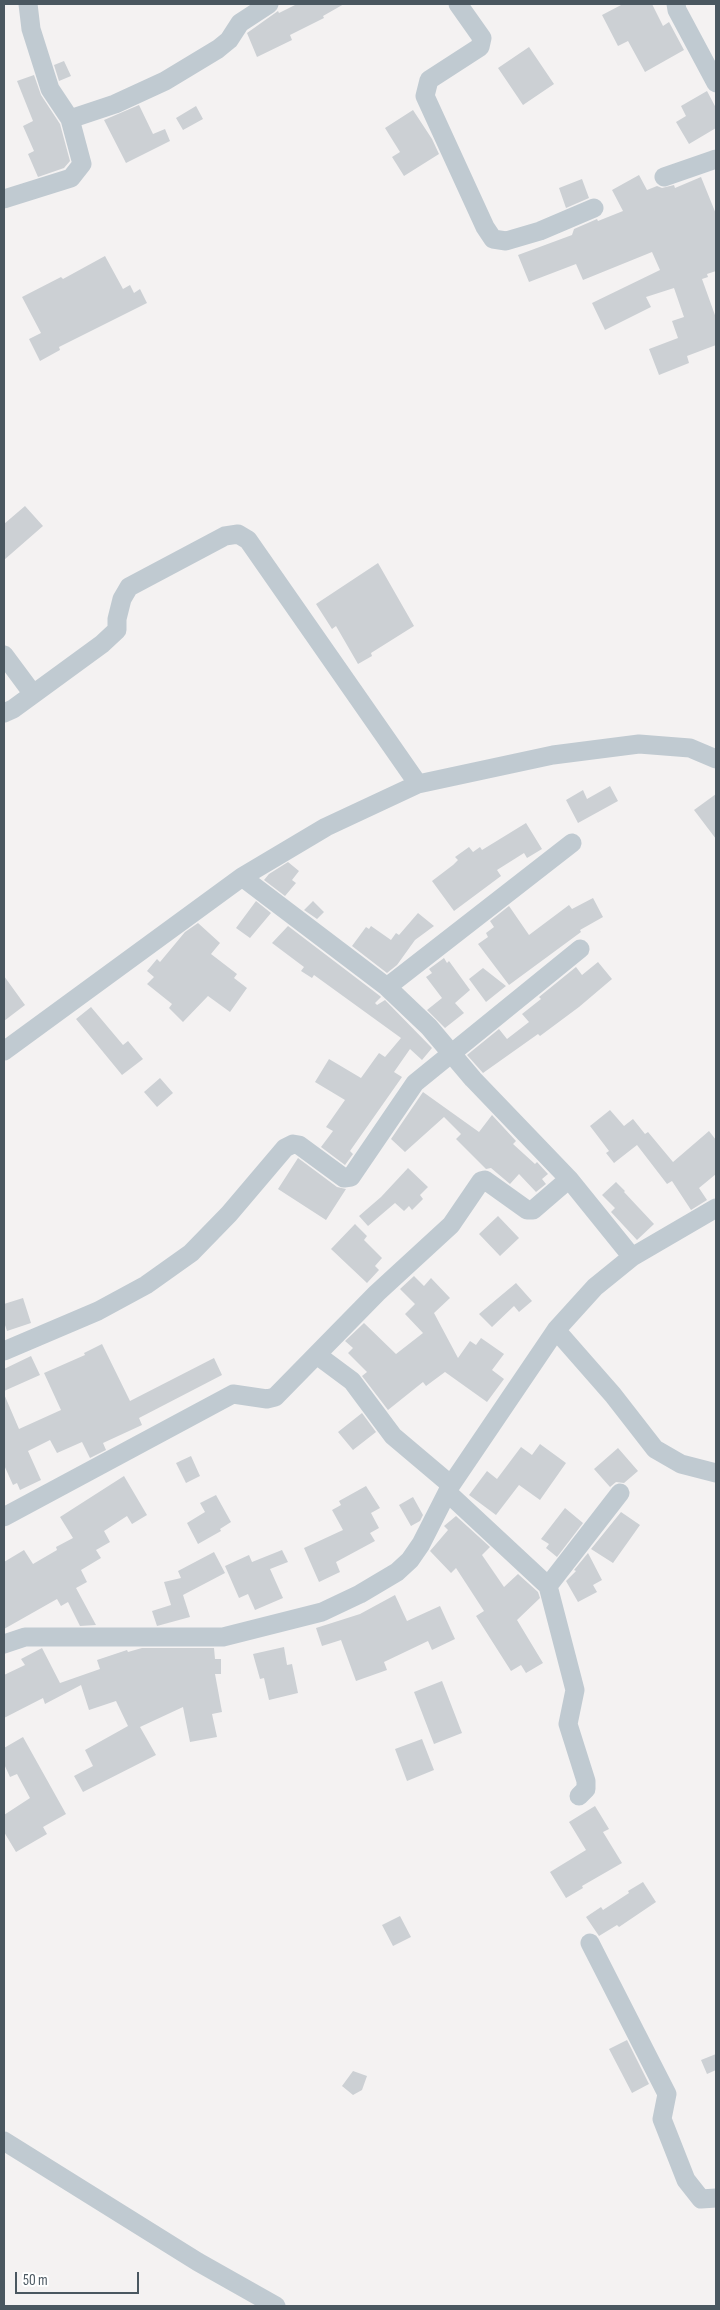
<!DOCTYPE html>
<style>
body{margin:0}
#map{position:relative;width:720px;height:2310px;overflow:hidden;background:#f4f2f2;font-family:"Sofia Sans Condensed",sans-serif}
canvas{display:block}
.frame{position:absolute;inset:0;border:5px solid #4a5760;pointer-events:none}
.scale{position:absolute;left:15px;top:2272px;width:124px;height:22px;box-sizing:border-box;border:2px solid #4a5760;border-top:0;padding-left:6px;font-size:15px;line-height:18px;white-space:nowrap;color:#4a5760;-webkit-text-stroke:4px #fff;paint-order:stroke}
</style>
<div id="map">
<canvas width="720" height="2310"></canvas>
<div class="frame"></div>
<div class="scale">50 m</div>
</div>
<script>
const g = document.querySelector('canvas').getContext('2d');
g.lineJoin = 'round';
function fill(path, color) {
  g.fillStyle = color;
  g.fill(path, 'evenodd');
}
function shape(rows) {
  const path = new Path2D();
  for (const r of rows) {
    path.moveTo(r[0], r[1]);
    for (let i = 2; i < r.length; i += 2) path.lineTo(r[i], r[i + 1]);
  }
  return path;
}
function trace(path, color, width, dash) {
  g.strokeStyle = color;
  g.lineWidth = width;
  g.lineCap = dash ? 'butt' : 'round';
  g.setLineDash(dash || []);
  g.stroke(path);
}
fill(shape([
 [297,4,344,4,323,16,324,18,290,35,292,40,257,57,247,33,278,11,279,13],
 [623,4,652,4,663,26,669,22,684,50,645,72,628,41,618,46,602,15],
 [529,47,554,84,523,105,498,68],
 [64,61,71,76,59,81,54,65],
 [34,75,41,95,60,124,70,161,64,168,38,177,28,154,34,151,23,126,33,121,17,81],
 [707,91,716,108,716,128,689,144,676,122,686,116,681,106],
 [139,105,153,134,165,129,170,141,126,163,104,120],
 [196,106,203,119,183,130,176,118],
 [413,110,432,139,439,154,404,176,392,157,400,152,385,128],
 [639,175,647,190,657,186,662,188,674,185,675,188,701,177,716,214,716,271,707,274,708,277,702,279,716,318,716,345,687,356,689,363,659,375,649,349,678,338,672,321,684,317,674,288,646,297,651,307,605,330,592,303,660,270,652,252,583,280,576,264,529,282,518,255,572,235,574,229,597,219,598,221,623,211,612,190],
 [582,179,589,198,566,208,559,188],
 [105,256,123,289,130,285,134,293,140,289,147,303,59,347,60,350,40,361,29,339,41,333,22,297,61,277,63,279],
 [25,506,43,526,4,560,4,524],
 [378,563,414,626,371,653,372,656,358,664,336,626,332,629,316,604],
 [610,786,618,801,578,823,566,800,583,790,587,799],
 [716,794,716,839,694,810],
 [526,823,542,849,527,858,524,853,497,870,501,876,454,911,432,881,453,865,458,860,455,857,469,847,473,852,480,847,482,850],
 [288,862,299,871,292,880,296,883,285,896,264,880,269,874],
 [593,898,603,917,580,930,581,932,509,985,478,944,488,937,486,933,494,927,490,921,509,906,529,935,569,905,572,909],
 [256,901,271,913,250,938,236,928],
 [313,901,324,912,317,919,304,910],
 [418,913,434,926,415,940,397,965,387,973,352,946,366,927,369,929,371,926,391,940,396,933,399,935],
 [198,923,220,943,211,954,237,974,234,978,247,988,230,1012,208,996,183,1022,169,1008,172,1004,147,984,154,977,147,971,157,959,160,962,185,932],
 [288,926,380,996,381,997,375,1003,377,1005,385,1000,432,1048,422,1060,410,1049,394,1072,402,1077,350,1151,353,1154,345,1165,321,1147,333,1131,326,1127,345,1100,315,1082,329,1059,361,1078,379,1053,385,1057,401,1038,314,975,312,978,301,971,304,967,272,943],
 [444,958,447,963,449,961,470,990,455,1003,464,1013,445,1028,427,1010,442,998,426,977,432,973,429,969],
 [598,962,612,979,579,1007,540,1036,538,1034,483,1073,467,1055,499,1029,507,1039,529,1022,522,1014,541,999,539,997,576,967,582,975],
 [483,968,506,986,486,1002,469,979],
 [4,976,25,1005,4,1021],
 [91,1007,123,1045,128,1041,143,1059,122,1075,76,1019],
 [160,1078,173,1093,157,1107,144,1092],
 [423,1092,479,1132,492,1115,516,1141,513,1144,535,1164,537,1162,548,1174,542,1179,546,1184,536,1192,519,1174,510,1184,491,1168,486,1169,456,1139,461,1134,444,1117,405,1152,391,1139],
 [610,1110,624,1126,633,1119,645,1134,648,1132,673,1162,709,1131,716,1140,716,1174,699,1188,707,1200,691,1210,672,1181,667,1184,637,1145,614,1163,606,1153,609,1151,590,1126],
 [298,1158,337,1187,346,1189,326,1220,278,1189],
 [408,1168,428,1187,420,1195,423,1199,412,1210,409,1206,404,1211,395,1203,368,1226,359,1216,381,1197],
 [616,1182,625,1191,624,1192,654,1224,637,1240,611,1212,615,1208,602,1195],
 [498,1216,519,1238,500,1256,479,1234],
 [355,1224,367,1236,364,1240,382,1258,375,1266,379,1270,367,1283,331,1249],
 [414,1276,424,1286,431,1278,450,1298,434,1313,458,1358,470,1341,476,1345,481,1338,504,1354,492,1370,504,1379,487,1402,445,1372,426,1386,423,1382,388,1410,362,1376,367,1372,348,1353,353,1348,345,1341,364,1323,396,1354,423,1333,405,1314,415,1304,400,1289],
 [516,1283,532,1301,519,1312,514,1306,492,1327,479,1314],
 [23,1298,31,1323,7,1331,4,1322,4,1304],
 [102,1344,130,1401,214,1358,222,1375,139,1418,142,1425,103,1443,106,1450,90,1458,82,1442,57,1453,50,1440,28,1451,41,1480,20,1490,17,1483,13,1485,4,1465,4,1394,19,1429,61,1410,44,1373,85,1355,84,1353],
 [31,1356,40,1375,4,1391,4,1369],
 [362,1413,376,1432,353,1450,338,1432],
 [540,1444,566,1463,540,1500,519,1485,496,1515,469,1495,487,1471,497,1479,521,1447,532,1455],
 [618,1448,638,1471,624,1483,616,1482,610,1487,594,1469],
 [191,1456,200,1476,186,1483,176,1463],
 [124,1476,147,1515,132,1524,127,1516,104,1531,110,1542,96,1550,101,1558,81,1570,87,1582,76,1588,96,1625,80,1626,68,1602,61,1606,57,1599,4,1629,4,1562,24,1550,33,1564,57,1550,56,1547,73,1538,60,1517],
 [366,1486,380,1508,371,1513,379,1528,370,1533,375,1541,336,1562,340,1572,319,1582,304,1548,343,1530,332,1510,341,1505,339,1501],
 [216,1495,231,1522,220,1529,221,1531,198,1544,187,1523,205,1512,200,1503],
 [413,1497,423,1515,420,1521,411,1526,399,1505],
 [565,1508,583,1523,557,1557,546,1548,549,1544,541,1539],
 [621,1512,640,1525,613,1563,591,1549],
 [456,1516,490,1547,482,1555,504,1587,518,1574,538,1592,540,1598,517,1620,543,1663,526,1673,521,1665,511,1671,476,1616,484,1611,456,1568,451,1573,430,1551,448,1530,444,1526],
 [282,1550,288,1562,270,1569,283,1598,255,1610,248,1594,239,1598,225,1566,249,1555,252,1562],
 [214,1552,225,1573,183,1595,190,1617,157,1626,152,1611,171,1605,164,1582,181,1578,178,1571],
 [588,1553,602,1580,593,1585,597,1592,578,1602,566,1581,576,1571,574,1570],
 [395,1595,407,1621,440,1606,455,1639,432,1650,428,1641,384,1662,387,1670,356,1681,341,1640,322,1646,316,1628,360,1614],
 [284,1647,287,1665,292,1664,298,1693,269,1700,264,1678,260,1679,253,1654],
 [42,1648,60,1683,100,1669,97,1660,127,1650,128,1652,142,1648,214,1648,215,1659,221,1659,221,1674,215,1674,222,1712,212,1714,217,1737,190,1742,183,1707,140,1727,156,1755,83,1792,74,1776,93,1766,85,1750,128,1726,116,1701,89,1710,81,1685,45,1704,43,1698,4,1718,4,1675,25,1665,21,1659],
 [442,1681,462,1733,434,1744,414,1692],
 [23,1737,66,1814,43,1827,47,1834,16,1852,4,1832,4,1815,30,1798,17,1774,10,1777,4,1764,4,1748],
 [422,1739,434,1770,407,1781,395,1749],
 [595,1806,609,1829,603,1832,622,1863,582,1886,583,1888,566,1898,550,1872,586,1850,569,1822],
 [643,1882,656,1902,619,1927,617,1925,599,1936,586,1917,601,1907,603,1910,629,1893,628,1891],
 [400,1916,411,1937,393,1946,382,1925],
 [627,2040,649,2084,632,2093,609,2049],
 [716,2054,716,2070,707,2074,701,2060],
 [353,2071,367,2076,362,2090,353,2095,342,2086]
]), '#ccd0d4');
trace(shape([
 [458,4,482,38,480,47,429,80,425,96,485,227,493,239,506,241,540,231,594,208],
 [676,4,677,10,716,83],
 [70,119,115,104,165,81,218,49,229,40,240,23,269,4],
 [664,177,716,159],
 [4,199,71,178,82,164,70,119,50,89,31,29,28,4],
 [4,655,33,694],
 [4,713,13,709,102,644,117,630,117,619,122,599,129,587,225,536,238,534,248,540,418,784],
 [387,987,572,843],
 [4,1051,242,877,326,827,418,784,553,755,639,744,690,748,716,759],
 [632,1257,716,1208],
 [556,1330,613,1395,655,1449,681,1464,716,1473],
 [4,1351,98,1311,146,1285,191,1253,229,1214,285,1148,293,1144,299,1145,344,1178,351,1177,415,1083,580,949],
 [317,1355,352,1381,393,1436,451,1485],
 [448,1493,548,1586,575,1690,568,1724,586,1781,586,1789,579,1796],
 [4,1517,233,1394,267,1399,275,1397,377,1293,451,1225,481,1181,485,1180,527,1210,533,1210,569,1179],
 [548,1586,620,1493],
 [4,1644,25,1637,223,1637,322,1612,360,1594,397,1572,410,1560,421,1544,451,1485,556,1330,595,1287,632,1257,569,1179,473,1079,429,1027,387,987,242,877],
 [590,1943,667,2094,662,2119,686,2180,701,2199,716,2198],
 [4,2141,198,2262,276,2306]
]), '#c0cad1', 19);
</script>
